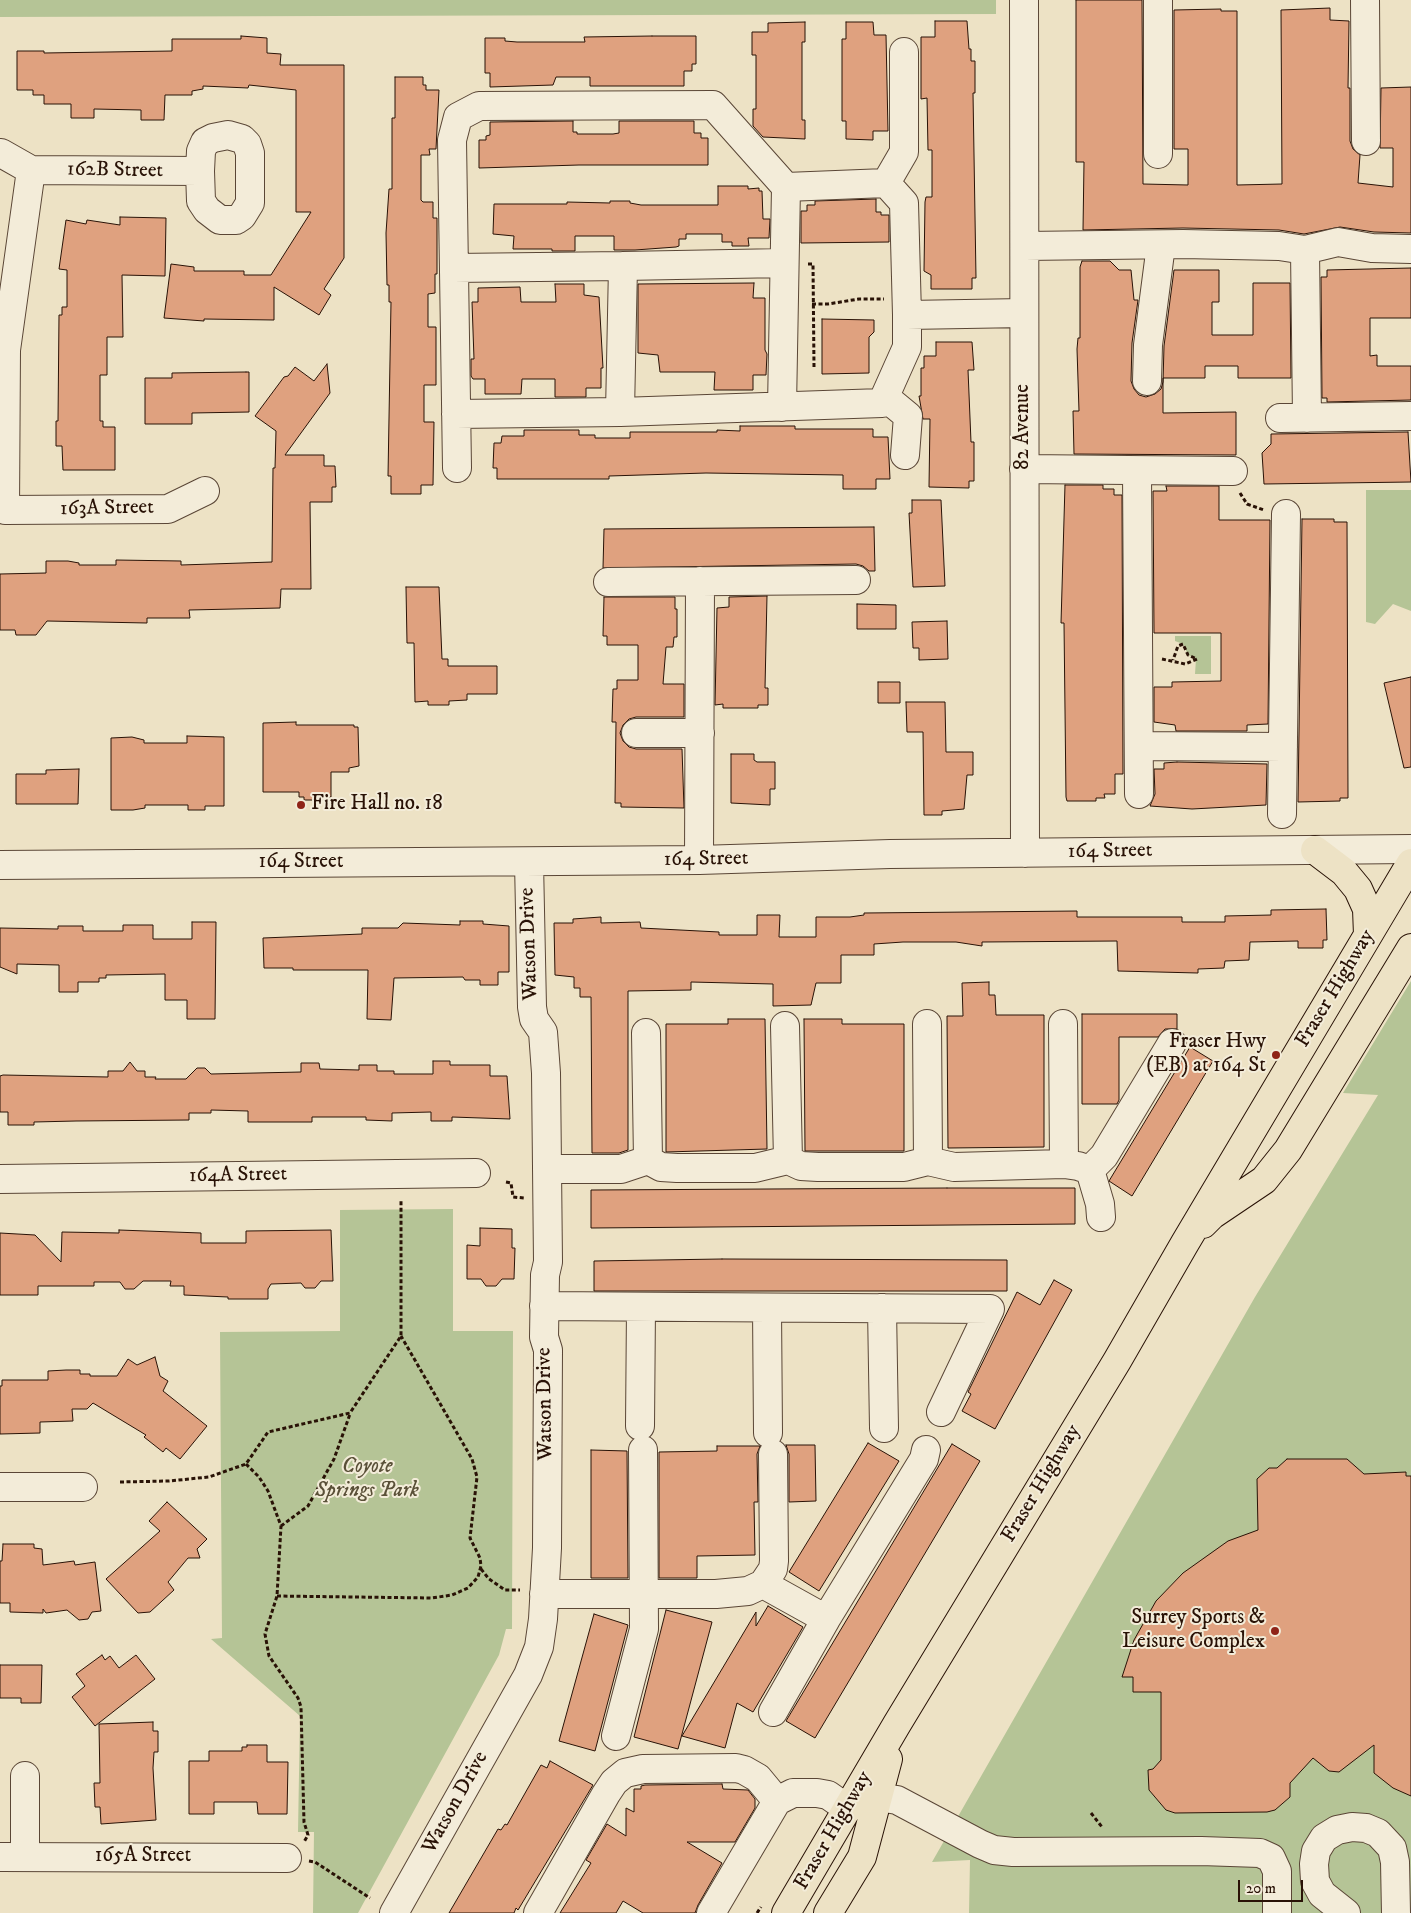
<!DOCTYPE html>
<style>
body{margin:0}
#map{position:relative;width:1411px;height:1913px;overflow:hidden;background:#ede2c5;font-family:"IM FELL DW Pica",serif}
canvas{display:block}
.scale{position:absolute;left:1238px;top:1880px;width:65px;height:22px;box-sizing:border-box;border:2px solid #291206;border-top:0;padding-left:6px;font-size:15px;line-height:18px;white-space:nowrap;color:#291206;-webkit-text-stroke:4px #f3ecd9;paint-order:stroke}
</style>
<div id="map">
<canvas width="1411" height="1913"></canvas>
<div class="scale">20 m</div>
</div>
<script>
const g = document.querySelector('canvas').getContext('2d');
g.lineJoin = 'round';
function fill(path, color) {
  g.fillStyle = color;
  g.fill(path, 'evenodd');
}
function shape(rows) {
  const path = new Path2D();
  for (const r of rows) {
    path.moveTo(r[0], r[1]);
    for (let i = 2; i < r.length; i += 2) path.lineTo(r[i], r[i + 1]);
  }
  return path;
}
function trace(path, color, width, dash) {
  g.strokeStyle = color;
  g.lineWidth = width;
  g.lineCap = dash ? 'butt' : 'round';
  g.setLineDash(dash || []);
  g.stroke(path);
}
function write(font, color, halo, rows, align = 'center') {
  g.font = font + ' "IM FELL DW Pica",serif';
  g.lineWidth = 4;
  g.setLineDash([]);
  g.textBaseline = 'middle';
  g.strokeStyle = halo;
  g.fillStyle = color;
  for (const [text, x, y, turn = 0] of rows) {
    g.save();
    g.translate(x, y);
    g.rotate((+turn || 0) * Math.PI / 180);
    g.textAlign = isNaN(turn) ? turn : align;
    if (halo) g.strokeText(text, 0, 0);
    g.fillText(text, 0, 0);
    g.restore();
  }
}
fill(shape([
 [0,0,996,0,996,14,0,17],
 [1366,490,1411,490,1411,611,1393,604,1375,624,1366,622],
 [1175,636,1211,636,1211,674,1195,674,1196,659,1188,655,1183,644,1175,641],
 [1411,981,1411,1913,969,1913,970,1860,932,1862,1255,1297,1378,1095,1343,1093],
 [453,1209,453,1331,513,1331,512,1629,506,1629,499,1655,358,1913,313,1913,314,1832,298,1832,300,1716,211,1639,222,1638,220,1332,340,1331,340,1210]
]), '#b5c496');
const building = shape([
 [1076,0,1142,0,1143,184,1188,185,1188,149,1174,149,1174,10,1221,9,1221,11,1237,11,1237,185,1282,184,1281,10,1330,8,1330,20,1349,21,1348,88,1350,88,1350,141,1353,149,1360,155,1358,183,1393,187,1393,148,1380,148,1381,88,1411,87,1411,233,1374,232,1340,227,1304,234,1279,230,1183,228,1083,230,1084,162,1076,162,1076,0],
 [935,21,967,21,969,49,971,49,971,61,975,61,975,93,973,93,976,278,972,278,972,289,931,289,931,275,924,271,925,202,926,197,932,197,932,150,928,150,927,98,921,99,921,37,935,37,935,21],
 [805,22,805,42,802,42,802,120,805,120,805,139,763,137,753,126,753,109,756,109,756,55,752,55,752,32,768,32,768,23,805,22],
 [846,22,873,22,874,35,886,35,888,131,873,131,873,140,846,139,846,121,842,121,842,39,846,39,846,22],
 [241,36,267,38,267,53,281,54,280,65,344,65,344,258,324,289,331,295,319,315,274,287,274,320,204,319,204,321,164,318,171,264,194,267,194,271,244,271,244,275,271,275,311,212,296,212,296,90,249,85,248,88,203,86,203,89,192,91,192,95,165,95,164,120,141,120,141,110,94,109,94,118,71,118,71,104,44,104,44,95,33,95,33,90,17,90,17,51,44,51,44,53,172,51,172,39,241,39,241,36],
 [652,36,696,36,696,64,692,64,692,71,684,71,684,86,590,86,590,77,556,77,553,85,490,87,490,73,485,73,485,38,505,38,505,41,517,42,585,42,584,37,652,36],
 [395,77,423,77,423,85,426,85,426,90,439,90,436,149,429,149,430,155,421,155,421,200,423,202,433,202,433,218,437,218,437,274,435,274,435,293,428,294,428,327,436,327,436,385,424,385,424,422,434,422,433,485,421,485,421,494,391,494,391,476,388,476,391,302,389,302,389,285,387,285,386,233,389,189,392,189,392,118,395,118,395,77],
 [573,121,573,132,577,132,577,134,613,134,619,133,619,121,694,121,694,133,701,133,701,138,708,138,708,165,579,165,479,168,479,140,486,140,486,136,490,135,490,122,573,121],
 [718,186,748,186,748,189,759,188,759,191,762,191,763,219,770,219,769,238,748,238,749,246,732,246,732,242,722,242,722,234,686,234,686,239,679,239,679,246,676,247,635,250,614,250,614,236,575,236,575,251,552,251,552,249,513,249,514,236,493,234,494,204,567,204,567,202,610,203,610,201,630,201,630,203,641,205,718,205,718,186],
 [876,199,876,212,881,212,881,215,889,215,889,242,801,243,801,211,807,211,807,205,815,205,815,201,876,199],
 [120,217,166,218,165,276,122,275,123,337,107,337,107,375,100,375,100,421,103,421,103,427,115,427,115,470,63,470,62,446,56,446,56,421,58,421,59,315,62,315,62,307,67,307,67,270,59,269,66,220,86,224,87,220,120,225,120,217],
 [1082,261,1110,261,1119,270,1131,270,1134,300,1138,300,1132,343,1131,381,1134,389,1139,395,1146,397,1155,394,1161,389,1163,382,1164,346,1174,270,1219,270,1219,302,1212,302,1212,335,1253,335,1253,283,1290,283,1291,378,1238,378,1238,366,1205,366,1205,378,1163,378,1163,413,1236,412,1236,455,1074,454,1073,411,1079,411,1077,349,1078,338,1080,338,1080,267,1082,261],
 [1411,268,1411,318,1370,318,1370,356,1377,355,1377,366,1411,366,1411,400,1327,402,1327,398,1322,398,1321,277,1327,277,1327,270,1411,268],
 [754,283,753,298,765,298,765,350,767,354,766,375,753,375,753,390,714,390,715,372,660,372,658,355,638,353,638,284,754,283],
 [555,284,584,284,584,295,599,297,603,368,601,368,601,388,586,388,586,397,555,397,555,379,522,379,521,394,485,394,485,379,473,379,471,376,471,359,474,359,472,302,478,302,478,288,520,287,521,302,556,302,555,284],
 [822,319,874,320,874,332,869,337,869,373,822,374,822,319],
 [936,342,972,342,974,370,968,370,971,442,974,442,974,481,969,481,969,488,929,487,930,419,923,419,919,396,921,396,921,368,924,368,924,356,936,356,936,342],
 [327,364,330,393,285,455,324,455,324,466,335,466,336,487,332,487,332,502,310,502,311,589,281,589,280,608,189,610,190,618,147,618,147,623,47,621,36,635,16,635,15,630,0,630,0,574,46,573,46,561,68,561,79,563,79,565,116,565,116,560,181,561,181,565,272,562,273,468,275,468,276,431,255,416,284,377,288,376,295,367,314,381,327,364],
 [246,372,249,372,249,412,192,413,192,424,145,424,145,378,172,378,172,373,246,372],
 [740,426,795,426,795,429,873,429,873,437,888,437,890,479,876,479,876,489,843,489,843,475,706,473,609,476,609,479,497,479,497,468,493,468,494,443,501,443,502,436,524,436,524,430,579,430,579,435,595,435,595,438,630,438,630,432,717,432,717,430,740,431,740,426],
 [1408,432,1411,482,1264,484,1262,453,1271,444,1271,434,1408,432],
 [1065,485,1103,485,1103,489,1114,489,1114,495,1122,495,1123,774,1115,774,1115,794,1104,794,1105,798,1096,798,1096,801,1067,801,1066,797,1064,623,1061,623,1065,485],
 [1166,486,1219,486,1219,520,1270,520,1268,724,1247,725,1247,731,1176,731,1175,725,1154,722,1154,687,1172,687,1172,682,1221,681,1221,633,1154,633,1153,491,1167,491,1166,486],
 [912,500,941,500,945,586,913,587,909,513,912,513,912,500],
 [1302,519,1334,519,1334,522,1347,522,1348,798,1340,798,1340,801,1298,802,1302,519],
 [874,527,875,571,869,571,863,566,856,564,603,568,604,529,874,527],
 [406,587,439,587,442,659,448,659,448,666,497,666,497,694,467,694,467,700,449,701,449,705,428,705,428,701,415,702,414,643,407,643,406,587],
 [767,596,765,688,768,688,768,705,758,705,758,708,723,708,723,704,715,705,717,608,729,607,729,597,767,596],
 [604,597,675,597,675,609,677,609,677,637,674,637,673,647,666,647,663,684,684,684,684,717,636,717,629,719,623,725,620,733,623,741,629,747,636,749,682,749,684,808,621,807,621,803,615,803,616,722,612,722,613,689,617,689,617,680,638,680,638,645,607,645,607,636,603,636,604,597],
 [857,604,896,605,896,629,857,629,857,604],
 [947,621,948,659,919,660,919,648,913,648,912,622,947,621],
 [1411,677,1411,767,1404,768,1384,683,1411,677],
 [878,682,900,682,900,703,878,703,878,682],
 [906,702,945,702,946,752,973,752,973,775,967,775,964,809,942,811,942,815,924,815,923,732,907,732,906,702],
 [296,722,296,725,354,725,354,727,358,727,359,766,349,768,349,772,331,772,331,797,326,797,326,800,304,800,304,797,299,797,299,792,263,792,263,723,296,722],
 [187,736,224,737,224,806,205,806,205,810,188,810,188,805,145,805,145,808,133,810,111,810,111,738,132,737,144,740,144,743,187,743,187,736],
 [731,754,754,754,754,760,757,762,775,762,775,789,770,789,770,805,731,803,731,754],
 [1177,762,1267,764,1266,805,1192,809,1150,806,1155,794,1154,769,1164,769,1164,763,1177,762],
 [79,769,78,804,16,804,16,774,46,774,46,770,79,769],
 [1326,909,1327,940,1323,940,1323,948,1298,948,1298,941,1250,942,1249,960,1225,961,1224,968,1198,969,1198,973,1118,971,1117,941,982,942,982,946,956,942,903,942,874,944,874,955,841,955,841,983,816,983,811,1005,773,1006,773,984,691,982,691,990,628,991,628,1150,619,1153,592,1153,591,997,580,997,580,988,574,988,574,977,555,975,554,923,573,923,573,919,601,917,601,923,640,922,641,928,719,932,719,935,757,935,757,915,780,915,779,937,816,937,816,917,850,917,864,915,864,913,1077,911,1077,917,1182,917,1182,922,1225,922,1225,916,1271,915,1271,910,1326,909],
 [460,921,483,921,483,924,509,926,509,972,498,972,498,985,480,985,480,980,465,980,463,977,394,978,391,1020,367,1019,368,970,293,970,293,968,264,968,263,938,362,934,362,928,398,928,403,923,460,925,460,921],
 [192,922,216,922,215,1019,187,1019,187,1000,165,1000,165,974,106,975,106,978,99,978,99,982,78,982,78,992,59,992,59,965,17,964,17,974,0,967,0,928,58,929,58,926,83,926,83,931,123,931,123,925,153,925,153,939,192,939,192,922],
 [989,982,989,995,995,995,996,1015,1044,1015,1044,1147,948,1148,947,1016,963,1016,962,983,989,982],
 [1082,1014,1177,1014,1177,1029,1165,1029,1158,1037,1119,1037,1119,1100,1117,1104,1082,1104,1082,1014],
 [728,1019,765,1019,767,1149,666,1152,666,1024,728,1024,728,1019],
 [804,1019,842,1019,842,1024,904,1024,904,1151,805,1151,804,1019],
 [1190,1047,1213,1061,1132,1196,1109,1181,1190,1047],
 [433,1061,450,1061,450,1065,490,1065,490,1076,507,1076,510,1119,452,1117,452,1121,431,1121,431,1112,392,1113,392,1121,366,1120,366,1117,312,1117,312,1122,248,1122,248,1111,211,1110,211,1113,189,1113,189,1120,76,1121,34,1122,34,1125,8,1125,8,1112,0,1112,0,1076,3,1075,108,1077,108,1071,123,1071,130,1062,137,1071,145,1071,145,1077,156,1077,155,1079,186,1079,197,1068,205,1068,211,1074,301,1072,301,1063,319,1063,320,1069,359,1070,359,1065,377,1065,377,1071,394,1071,394,1074,433,1074,433,1061],
 [947,1188,1075,1188,1075,1224,591,1228,591,1190,947,1188],
 [480,1228,512,1229,512,1248,515,1248,514,1279,502,1279,496,1286,486,1286,481,1279,467,1279,467,1245,480,1246,480,1228],
 [119,1230,201,1233,201,1243,246,1243,246,1231,331,1230,333,1281,321,1281,315,1288,305,1288,301,1283,271,1284,268,1289,268,1299,228,1299,228,1297,184,1295,184,1286,170,1286,171,1281,143,1281,134,1289,125,1289,120,1282,94,1282,94,1286,38,1286,38,1295,0,1295,0,1233,35,1235,61,1262,62,1232,119,1233,119,1230],
 [722,1259,1007,1260,1007,1291,594,1291,594,1261,722,1259],
 [1054,1280,1072,1290,995,1429,962,1411,971,1394,968,1392,1017,1292,1040,1305,1054,1280],
 [155,1357,160,1376,168,1381,163,1391,207,1426,180,1459,166,1448,163,1452,144,1437,146,1435,93,1403,87,1409,72,1409,73,1421,40,1422,40,1433,0,1434,0,1386,2,1386,2,1380,48,1380,48,1371,66,1370,80,1370,80,1374,90,1374,90,1376,117,1376,128,1359,137,1365,155,1357],
 [868,1443,899,1461,819,1591,789,1572,868,1443],
 [952,1444,980,1461,815,1738,786,1721,952,1444],
 [786,1445,815,1445,816,1501,789,1502,789,1454,786,1445],
 [717,1446,760,1446,757,1454,758,1502,754,1502,755,1555,697,1556,697,1578,659,1578,659,1452,717,1451,717,1446],
 [591,1450,627,1451,628,1578,591,1578,591,1450],
 [1287,1459,1347,1459,1364,1474,1406,1472,1406,1476,1411,1476,1411,1796,1393,1788,1374,1773,1374,1745,1339,1772,1329,1771,1313,1758,1290,1783,1290,1797,1275,1810,1267,1812,1175,1813,1166,1810,1149,1790,1148,1770,1153,1769,1161,1760,1161,1692,1133,1692,1133,1677,1122,1677,1134,1640,1156,1601,1183,1573,1228,1541,1258,1530,1257,1479,1269,1468,1277,1468,1287,1459],
 [167,1502,207,1539,197,1549,200,1558,188,1558,168,1582,174,1590,150,1612,138,1613,106,1579,160,1531,149,1521,167,1502],
 [3,1544,34,1544,34,1548,42,1549,43,1565,74,1561,75,1565,95,1562,101,1611,92,1612,88,1619,79,1620,67,1610,46,1613,43,1609,43,1613,10,1612,10,1603,0,1603,0,1561,2,1561,3,1544],
 [768,1606,803,1627,753,1712,737,1703,725,1748,682,1736,756,1612,756,1626,768,1606],
 [666,1610,712,1622,678,1749,634,1737,666,1610],
 [594,1614,628,1625,595,1751,559,1741,594,1614],
 [102,1655,105,1660,110,1656,119,1668,136,1655,155,1679,95,1726,72,1697,85,1686,76,1674,102,1655],
 [0,1665,42,1665,41,1703,21,1703,21,1698,0,1698,0,1665],
 [153,1722,153,1731,158,1731,158,1752,154,1752,153,1768,156,1820,101,1824,100,1807,95,1807,94,1783,100,1783,99,1724,153,1722],
 [247,1745,267,1745,267,1762,288,1762,287,1814,258,1814,257,1802,214,1802,214,1814,189,1814,189,1761,209,1761,209,1751,242,1751,242,1747,247,1747,247,1745],
 [550,1761,593,1785,518,1910,516,1908,514,1913,449,1913,498,1829,501,1830,505,1824,507,1825,541,1765,547,1768,550,1761],
 [722,1784,723,1789,748,1790,755,1799,755,1808,735,1842,687,1842,722,1863,698,1905,695,1913,643,1913,623,1901,616,1913,560,1913,591,1863,586,1860,607,1824,626,1836,626,1808,634,1812,634,1789,641,1789,641,1786,645,1785,722,1784]
]);
fill(building, '#dfa17f');
trace(building, '#291206', 1);
const minor = shape([
 [1024,0,1025,853],
 [1158,0,1158,154],
 [1365,0,1366,141],
 [1,153,31,170,200,171,201,201,207,210,220,220,236,220,242,216,250,203,250,153,247,144,242,139,228,135,213,138,205,142,201,151,200,171],
 [31,170,6,350,5,510,168,509,205,491],
 [886,183,904,152,904,52],
 [1025,246,1183,244,1279,246,1305,250,1338,242,1372,248,1411,249],
 [1305,250,1307,418],
 [454,268,623,266],
 [1147,381,1148,345,1161,245],
 [885,397,908,416,905,455],
 [782,407,786,187],
 [620,412,623,266,784,263],
 [456,414,620,412,882,403,907,347,907,315],
 [1280,418,1411,416],
 [457,468,452,140,458,117,479,106,713,105,786,187,886,183,904,203,907,315,1024,313],
 [1024,469,1233,471],
 [1137,471,1139,794],
 [608,582,856,580],
 [636,733,700,733],
 [1139,746,1283,747],
 [1282,814,1286,514],
 [699,860,700,581],
 [0,865,699,860,890,854,1411,849],
 [927,1024,928,1161],
 [1063,1024,1064,1164],
 [785,1026,788,1160],
 [646,1033,648,1160],
 [548,1169,621,1169,648,1160,661,1167,677,1168,755,1168,788,1160,801,1166,818,1167,904,1167,928,1161,954,1167,1064,1164,1078,1166,1090,1170,1100,1204,1101,1217],
 [1090,1170,1104,1156,1172,1043],
 [0,1179,476,1173],
 [544,1306,990,1309,941,1412],
 [767,1308,768,1433],
 [882,1308,884,1428],
 [640,1426,641,1307],
 [0,1487,83,1487],
 [763,1584,826,1619],
 [544,1594,716,1594,748,1591,763,1584,773,1569,774,1561,773,1454],
 [773,1712,826,1619,924,1459,926,1450],
 [616,1736,644,1629,643,1450],
 [878,1797,897,1800,980,1844,994,1850,1013,1852,1201,1851,1260,1853,1271,1858,1277,1871,1277,1913],
 [0,1857,287,1858],
 [25,1857,25,1776],
 [394,1913,528,1675,539,1647,543,1619,547,1548,548,1350,544,1337,545,1275,548,1262,546,1073,543,1032,534,1019,532,1007,529,862],
 [538,1913,606,1794,614,1782,625,1773,643,1769,736,1768,744,1770,758,1778,777,1801],
 [711,1913,777,1801,793,1793,817,1793,828,1795,848,1809],
 [1346,1913,1322,1894,1315,1881,1314,1864,1316,1851,1324,1838,1337,1830,1352,1827,1366,1828,1378,1833,1392,1848,1395,1862,1396,1913]
]);
const major = shape([
 [1315,850,1344,872,1358,889,1367,909,1368,935],
 [1203,1224,1212,1215,1264,1180,1288,1150,1411,948],
 [786,1913,897,1724,1117,1361,1185,1243,1411,863],
 [828,1913,862,1857,888,1759]
]);
trace(minor, '#5a4636', 30);
trace(major, '#291206', 30);
trace(shape([
 [808,264,813,264,814,367],
 [812,304,828,304,859,299,884,299],
 [1240,493,1247,504,1264,510],
 [1162,659,1185,664,1197,659,1188,655,1183,644,1178,646,1173,660],
 [506,1182,511,1183,513,1197,524,1198],
 [246,1464,259,1477,268,1491,281,1526,277,1596,265,1634,269,1656,298,1698,301,1707,304,1822,308,1835,304,1842],
 [120,1482,169,1481,209,1477,246,1464,268,1432,350,1413,401,1336,401,1199],
 [281,1526,308,1506,334,1459,350,1414],
 [481,1569,489,1579,505,1590,520,1590],
 [277,1596,432,1598,452,1595,468,1588,478,1577,481,1566,480,1558,470,1538,477,1477,472,1459,401,1336],
 [1091,1813,1102,1827],
 [309,1861,315,1862,370,1898],
 [757,1913,761,1907]
]), '#291206', 3, [4, 2.5]);
trace(minor, '#f3ecd9', 28);
trace(major, '#ede2c5', 28);
for (const [x, y, r, color] of [
 [301,805,5,"#8f2418"],
 [1276,1055,5,"#8f2418"],
 [1275,1631,5,"#8f2418"]
]) {
  const dot = new Path2D();
  dot.arc(x, y, r, 0, 2 * Math.PI);
  g.fillStyle = color;
  g.fill(dot);
  trace(dot, '#f3ecd9', 2);
}
write('21px', '#291206', '#f3ecd9', [
 ["162B Street",115,171,1],
 ["82 Avenue",1024,427,-90],
 ["163A Street",107,509,-1],
 ["164 Street",1110,852,-1],
 ["164 Street",706,860,-1],
 ["164 Street",301,863],
 ["Watson Drive",530,944,-92],
 ["Fraser Highway",1336,989,-59],
 ["164A Street",238,1176,-1],
 ["Watson Drive",546,1404,-91],
 ["Fraser Highway",1042,1484,-59],
 ["Watson Drive",456,1803,-61],
 ["Fraser Highway",834,1831,-60],
 ["165A Street",143,1857]
]);
write('21px', '#291206', '#f3ecd9', [
 ["Fire Hall no. 18",311,805,"left"],
 ["Fraser Hwy",1266,1043],
 ["(EB) at 164 St",1266,1067],
 ["Surrey Sports &",1265,1619],
 ["Leisure Complex",1265,1643]
], 'right');
write('italic 21px', '#5a5038', '#f3ecd9', [
 ["Coyote",367,1468],
 ["Springs Park",367,1492]
]);
</script>
